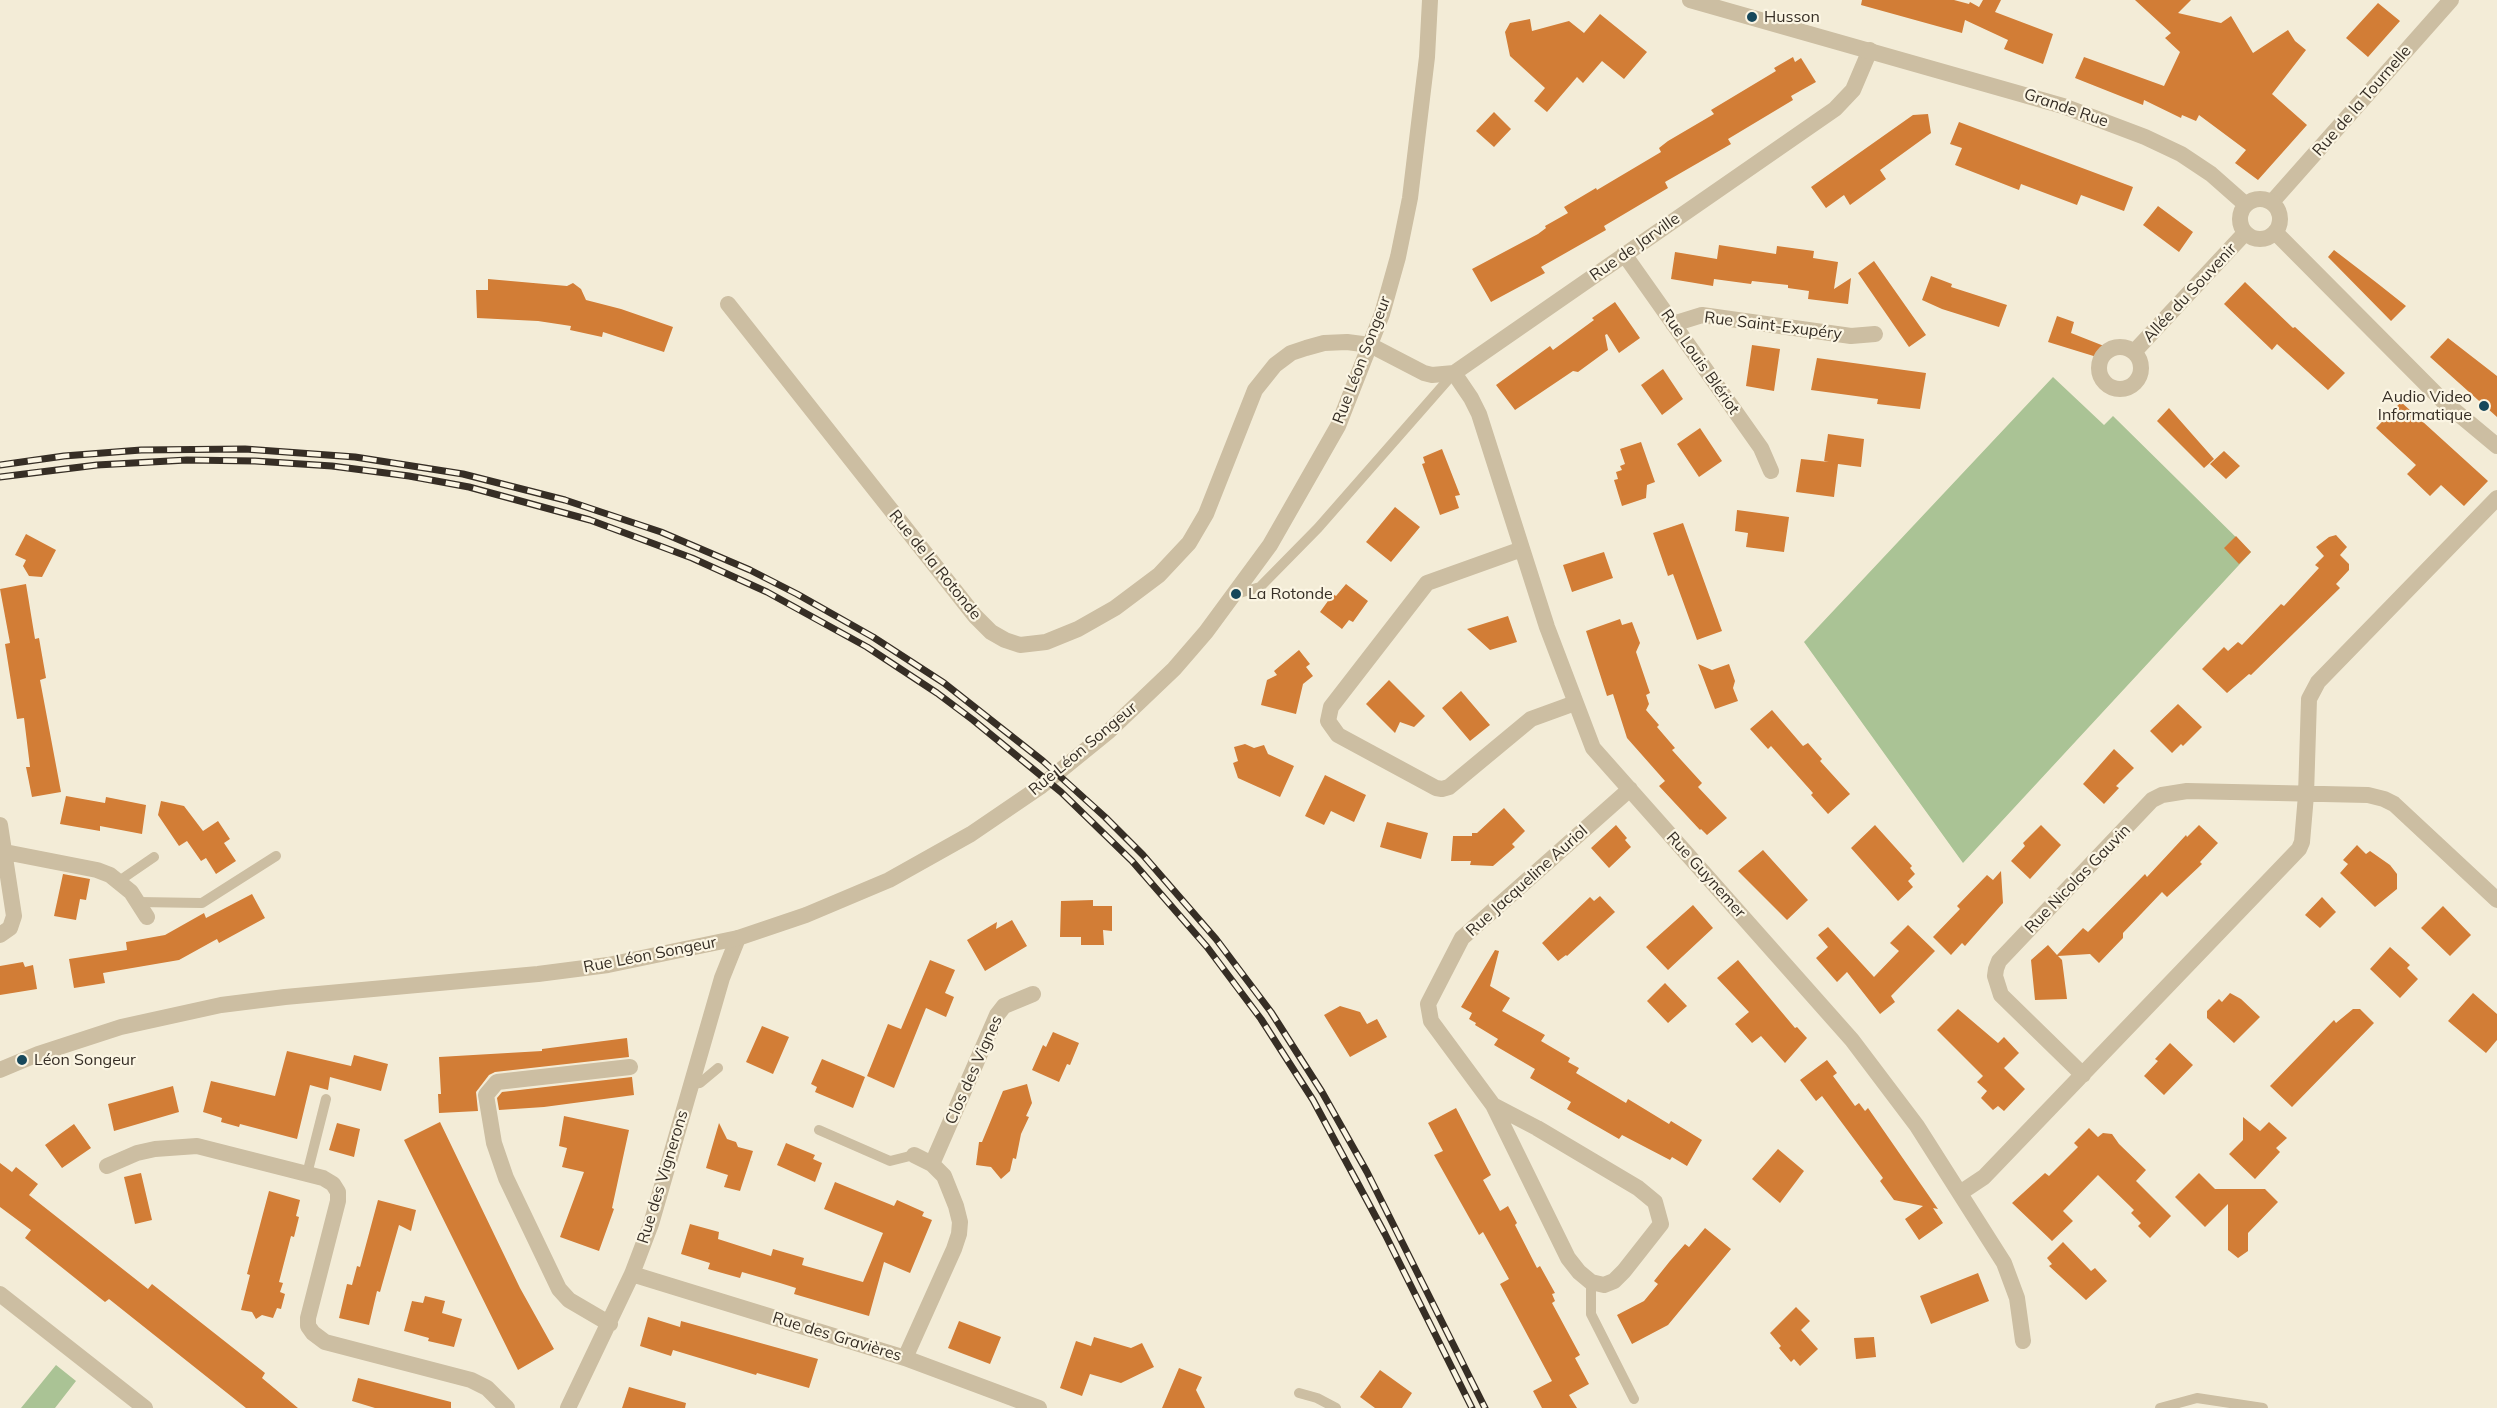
<!DOCTYPE html>
<meta charset="utf-8">
<style>
body{margin:0}
canvas{display:block;background:#f3ecd7}
</style>
<canvas width="2497" height="1408"></canvas>
<script>
const g = document.querySelector('canvas').getContext('2d');
g.lineJoin = 'round';
function fill(path, color) {
  g.fillStyle = color;
  g.fill(path, 'evenodd');
}
function shape(rows) {
  const path = new Path2D();
  for (const r of rows) {
    if (r.length === 3) {
      path.moveTo(r[0] + r[2], r[1]);
      path.arc(r[0], r[1], r[2], 0, 2 * Math.PI);
      continue;
    }
    path.moveTo(r[0], r[1]);
    for (let i = 2; i < r.length; i += 2) path.lineTo(r[i], r[i + 1]);
  }
  return path;
}
function trace(path, color, width, dash) {
  g.strokeStyle = color;
  g.lineWidth = width;
  g.lineCap = dash ? 'butt' : 'round';
  g.setLineDash(dash || []);
  g.stroke(path);
}
function write(font, color, halo, rows, align = 'center') {
  g.font = font + ' Mulish,sans-serif';
  g.lineWidth = 4.5;
  g.setLineDash([]);
  g.textBaseline = 'middle';
  g.strokeStyle = halo;
  g.fillStyle = color;
  for (const [text, x, y, turn = 0] of rows) {
    g.save();
    g.translate(x, y);
    g.rotate((+turn || 0) * Math.PI / 180);
    g.textAlign = isNaN(turn) ? turn : align;
    if (halo) g.strokeText(text, 0, 0);
    g.fillText(text, 0, 0);
    g.restore();
  }
}
fill(shape([
 [2053,377,2104,425,2113,416,2251,552,1963,863,1804,642],
 [56,1365,76,1381,55,1408,21,1408]
]), '#aac395');
fill(shape([
 [1862,0,1954,0,1969,4,1970,2,1979,7,1983,0,2001,0,1995,12,2053,34,2043,64,2004,49,2008,40,1965,20,1962,33,1861,5],
 [2135,0,2191,0,2178,13,2221,23,2231,16,2253,53,2288,30,2295,41,2306,50,2272,94,2307,125,2258,180,2235,163,2246,150,2199,115,2196,121,2182,115,2181,118,2144,100,2143,105,2075,78,2084,57,2164,86,2180,52,2165,38,2171,33],
 [2378,3,2400,21,2368,57,2346,38],
 [1600,14,1647,52,1624,79,1602,61,1583,83,1577,77,1547,112,1534,101,1545,88,1510,56,1505,32,1510,23,1530,19,1532,31,1569,21,1584,33],
 [1793,57,1795,62,1801,58,1816,82,1791,96,1793,100,1728,139,1731,144,1665,182,1668,188,1604,226,1606,230,1541,267,1545,273,1491,302,1472,269,1538,234,1546,228,1545,226,1568,213,1564,207,1596,188,1597,190,1661,152,1659,148,1668,141,1714,114,1711,110,1776,71,1774,68],
 [1494,112,1511,129,1494,147,1476,131],
 [1928,114,1931,133,1880,170,1886,179,1850,205,1844,195,1826,208,1811,187,1913,115],
 [1959,122,2133,187,2124,211,2081,195,2077,205,2021,184,2019,190,1955,165,1962,148,1950,144],
 [2158,206,2193,232,2179,252,2143,225],
 [1719,245,1776,254,1777,246,1814,251,1813,258,1838,262,1834,289,1851,278,1848,304,1808,299,1809,291,1788,288,1788,285,1752,281,1751,284,1714,279,1713,286,1671,279,1675,252,1717,259],
 [2334,250,2377,283,2406,306,2391,321,2328,257],
 [1874,261,1926,335,1909,347,1858,273],
 [1931,276,1952,284,1951,287,2007,305,1999,327,1942,309,1922,300],
 [488,279,567,286,573,283,581,289,586,300,621,309,673,327,664,352,603,332,602,337,570,330,571,326,538,321,477,318,476,290,488,290],
 [2245,282,2293,328,2295,327,2345,373,2328,390,2277,344,2272,350,2224,304],
 [1615,302,1640,338,1619,353,1607,334,1605,335,1608,350,1578,372,1573,371,1515,410,1496,385,1550,346,1553,350,1594,320,1592,318],
 [2057,316,2074,322,2071,333,2104,346,2100,358,2048,342],
 [2448,338,2497,376,2497,417,2430,357],
 [1752,345,1780,349,1774,391,1746,386],
 [1817,358,1926,373,1920,409,1877,404,1878,399,1811,390],
 [1663,369,1683,399,1662,415,1641,385],
 [2401,402,2488,481,2464,506,2441,485,2430,496,2407,474,2416,465,2376,428],
 [2169,408,2214,459,2204,468,2157,421],
 [1700,428,1722,461,1699,477,1677,444],
 [1828,434,1864,439,1861,467,1838,464,1834,497,1796,492,1801,459,1829,462,1824,462],
 [1641,442,1655,482,1647,485,1646,498,1622,506,1614,480,1618,479,1616,472,1622,470,1620,466,1625,464,1620,449],
 [1442,449,1460,495,1455,496,1459,508,1440,515,1422,464,1425,463,1423,457],
 [2224,451,2240,466,2226,479,2210,464],
 [1395,507,1420,527,1391,562,1366,542],
 [1737,510,1789,517,1784,552,1746,547,1748,533,1735,531],
 [1683,523,1722,631,1697,640,1673,574,1668,576,1653,533],
 [26,534,56,550,42,577,29,576,23,566,26,560,15,555],
 [2336,535,2347,547,2340,555,2349,564,2349,570,2336,584,2340,588,2251,675,2249,674,2227,693,2202,669,2224,647,2228,651,2238,642,2242,645,2281,604,2284,606,2319,568,2315,565,2324,556,2316,547,2329,537],
 [2236,536,2251,552,2239,564,2224,548],
 [1604,552,1613,578,1572,592,1563,565],
 [26,584,35,639,39,638,46,678,40,680,61,792,32,797,26,767,30,767,24,718,17,719,5,644,10,643,0,589],
 [1346,584,1368,601,1353,622,1349,620,1342,629,1320,612,1333,594,1336,596],
 [1508,616,1517,642,1490,650,1467,629],
 [1620,619,1622,625,1632,622,1640,643,1636,652,1650,693,1646,695,1649,704,1646,710,1659,725,1657,727,1675,748,1672,750,1702,783,1698,787,1727,818,1707,835,1701,829,1700,830,1659,786,1665,781,1627,738,1613,694,1607,696,1586,631],
 [1299,650,1310,664,1306,667,1313,676,1303,684,1296,714,1261,705,1267,680,1277,675,1274,671],
 [1698,664,1712,670,1729,664,1735,681,1733,688,1738,701,1715,709],
 [1389,680,1425,716,1414,727,1400,722,1395,733,1366,704],
 [1461,691,1490,725,1470,741,1442,708],
 [2178,704,2202,727,2183,746,2181,744,2172,753,2150,731],
 [1772,710,1803,746,1808,743,1822,759,1820,761,1850,794,1828,814,1811,795,1813,793,1771,746,1768,749,1750,729],
 [1245,744,1254,748,1264,745,1268,754,1294,766,1280,797,1238,778,1233,763,1238,761,1234,747],
 [2114,749,2134,768,2116,786,2119,788,2104,804,2083,784],
 [1325,775,1366,795,1354,822,1331,811,1324,825,1305,816],
 [66,796,105,803,106,797,146,805,142,834,100,826,100,831,60,824],
 [161,801,184,806,203,831,218,821,230,839,224,843,236,861,216,874,206,858,201,861,187,841,179,846,158,815],
 [1504,808,1525,831,1512,844,1515,847,1493,866,1470,865,1471,861,1451,861,1453,836,1472,836,1472,833,1477,833],
 [1387,822,1428,833,1421,859,1380,847],
 [1616,825,1627,838,1625,840,1631,847,1609,868,1591,848],
 [1875,825,1912,866,1910,868,1915,874,1908,881,1913,887,1898,901,1851,848],
 [2041,825,2061,845,2030,879,2011,861,2025,846,2023,843],
 [2199,825,2218,843,2200,862,2202,864,2167,897,2162,892,2123,933,2123,938,2099,963,2090,954,2058,956,2062,960,2067,999,2035,1000,2031,960,2048,945,2057,955,2083,928,2088,932,2145,874,2147,877,2186,835,2187,837],
 [2357,845,2366,854,2370,851,2390,865,2397,874,2397,889,2375,907,2340,873,2348,864,2343,860],
 [1763,850,1808,900,1787,920,1738,871],
 [2001,871,2003,903,1965,946,1962,943,1951,955,1933,937,1960,909,1957,906,1987,875,1993,880],
 [63,874,90,879,86,900,80,899,76,920,54,916],
 [252,894,265,918,219,943,217,939,179,960,103,973,105,983,74,988,69,959,127,950,126,942,165,935,204,913,206,918],
 [1600,896,1615,912,1567,956,1566,955,1558,961,1542,943,1590,897,1594,901],
 [2322,897,2336,912,2320,928,2305,915],
 [1093,900,1093,906,1112,906,1112,931,1103,930,1104,945,1081,945,1081,937,1060,937,1061,901],
 [1693,905,1713,928,1668,970,1646,947],
 [2443,906,2471,935,2450,956,2421,928],
 [1012,920,1027,946,985,971,967,940,997,922,996,929],
 [1908,925,1935,951,1891,996,1895,1002,1880,1014,1847,972,1837,982,1816,958,1828,947,1818,935,1828,927,1874,977,1899,951,1890,943],
 [2390,947,2410,965,2407,968,2418,979,2400,998,2370,969],
 [1495,950,1499,951,1490,986,1510,998,1502,1011,1545,1035,1541,1041,1570,1058,1568,1062,1579,1068,1576,1073,1626,1103,1628,1099,1669,1124,1671,1121,1702,1140,1687,1166,1672,1157,1670,1160,1622,1135,1619,1139,1567,1109,1571,1102,1530,1078,1535,1069,1494,1045,1498,1039,1475,1025,1476,1023,1469,1019,1472,1013,1461,1007],
 [930,960,955,970,945,993,954,997,946,1017,926,1008,894,1088,867,1076,888,1024,901,1029],
 [1738,960,1795,1028,1797,1027,1807,1038,1785,1063,1761,1036,1752,1043,1735,1024,1749,1012,1717,978],
 [23,962,25,967,33,965,37,989,0,995,0,966],
 [1665,983,1687,1006,1668,1023,1647,1001],
 [2230,993,2241,999,2260,1017,2234,1043,2207,1018,2207,1011,2219,999,2222,1002],
 [2473,993,2497,1014,2497,1040,2486,1053,2448,1021],
 [1340,1006,1360,1012,1367,1024,1377,1019,1387,1037,1350,1057,1324,1015],
 [1958,1009,1998,1043,2004,1037,2019,1053,2004,1068,2025,1089,2004,1111,1998,1106,1993,1110,1981,1098,1987,1091,1977,1082,1983,1076,1937,1030],
 [2353,1009,2360,1009,2374,1023,2292,1107,2270,1086,2334,1020,2336,1023],
 [762,1026,789,1037,773,1074,746,1062],
 [1053,1032,1079,1043,1070,1065,1067,1064,1059,1082,1032,1070,1043,1045,1046,1047],
 [627,1038,629,1057,495,1072,489,1075,476,1092,478,1111,439,1113,438,1094,441,1094,439,1057,542,1051,542,1049],
 [2170,1043,2193,1065,2164,1095,2144,1076,2158,1061,2155,1059],
 [287,1051,351,1066,354,1055,388,1064,381,1091,330,1077,328,1090,310,1085,297,1139,240,1124,239,1127,221,1122,222,1118,203,1112,211,1081,275,1096],
 [822,1059,865,1077,853,1108,815,1092,817,1087,811,1084],
 [1827,1060,1837,1073,1833,1076,1855,1106,1859,1103,1865,1111,1868,1108,1938,1209,1933,1208,1943,1223,1919,1240,1905,1219,1923,1206,1894,1200,1880,1181,1883,1178,1822,1096,1816,1101,1800,1080],
 [632,1077,634,1095,544,1107,499,1110,497,1098,502,1092],
 [1027,1084,1032,1103,1026,1116,1029,1117,1021,1134,1016,1159,1013,1158,1010,1171,1001,1179,991,1167,976,1165,979,1142,982,1142,1003,1091],
 [173,1086,179,1112,114,1131,108,1104],
 [1456,1108,1491,1175,1483,1180,1500,1211,1508,1206,1517,1223,1515,1225,1537,1268,1540,1266,1555,1293,1552,1294,1555,1301,1552,1303,1580,1355,1575,1358,1589,1384,1569,1395,1577,1408,1542,1408,1533,1391,1552,1381,1500,1284,1509,1279,1483,1232,1479,1235,1434,1155,1443,1151,1428,1123],
 [564,1116,629,1130,612,1208,614,1209,599,1251,560,1237,584,1172,562,1167,567,1148,559,1146],
 [2243,1117,2260,1131,2269,1122,2287,1138,2276,1148,2280,1152,2255,1179,2229,1154,2243,1140],
 [440,1122,520,1288,554,1349,518,1370,404,1140],
 [337,1123,360,1129,354,1157,329,1150],
 [719,1123,727,1139,736,1142,738,1147,753,1151,740,1191,724,1187,728,1175,706,1168],
 [74,1124,91,1148,62,1168,45,1145],
 [2089,1128,2098,1137,2103,1133,2112,1134,2119,1144,2146,1170,2136,1181,2171,1216,2150,1238,2138,1226,2141,1223,2131,1213,2134,1210,2098,1175,2063,1211,2073,1221,2052,1241,2012,1203,2045,1173,2049,1176,2078,1147,2074,1143],
 [786,1143,815,1155,813,1159,822,1163,815,1182,777,1165],
 [1778,1149,1804,1171,1780,1203,1752,1179],
 [0,1163,12,1172,16,1167,38,1184,29,1195,148,1289,152,1284,265,1373,262,1378,298,1408,246,1408,109,1299,105,1302,25,1238,31,1230,0,1207],
 [141,1173,152,1220,135,1224,124,1177],
 [2199,1173,2215,1189,2265,1189,2278,1202,2248,1233,2248,1251,2238,1258,2228,1250,2228,1204,2205,1227,2175,1197],
 [835,1182,894,1206,897,1200,924,1212,922,1216,932,1220,910,1273,884,1262,869,1316,794,1294,796,1288,780,1283,742,1272,740,1278,708,1269,710,1263,681,1254,690,1224,719,1232,718,1239,771,1256,773,1249,804,1258,802,1265,863,1282,883,1233,824,1209],
 [269,1191,300,1200,296,1216,299,1217,294,1237,291,1236,279,1282,283,1283,280,1292,285,1294,281,1309,277,1308,273,1318,262,1315,256,1319,252,1312,241,1310,250,1275,247,1274],
 [378,1200,416,1210,411,1231,399,1225,380,1292,377,1291,369,1325,339,1318,347,1284,352,1285,357,1266,360,1267],
 [1705,1228,1731,1249,1668,1325,1632,1344,1617,1315,1644,1301,1658,1284,1654,1281,1670,1261,1685,1244,1689,1247],
 [2063,1242,2091,1271,2095,1268,2107,1281,2086,1300,2049,1266,2052,1264,2047,1258],
 [1978,1273,1989,1301,1931,1324,1920,1296],
 [425,1296,445,1301,442,1313,462,1319,454,1347,428,1341,429,1338,404,1331,412,1301,423,1303],
 [1796,1307,1810,1321,1801,1330,1818,1349,1800,1366,1794,1359,1791,1362,1779,1348,1781,1346,1770,1333],
 [648,1317,680,1327,681,1321,818,1359,809,1388,757,1373,756,1375,673,1350,671,1356,640,1346],
 [959,1321,1001,1337,990,1364,948,1348],
 [1094,1337,1131,1348,1142,1343,1154,1367,1121,1383,1090,1374,1082,1396,1060,1388,1076,1341,1091,1346],
 [1874,1337,1876,1357,1856,1359,1854,1338],
 [1179,1368,1202,1377,1196,1390,1205,1408,1162,1408],
 [1380,1370,1412,1393,1402,1408,1375,1408,1360,1397],
 [358,1378,451,1402,451,1408,375,1408,352,1401],
 [629,1387,686,1403,685,1408,622,1408]
]), '#d27d36');
trace(shape([
 [1236,594,1260,587,1318,528,1454,373],
 [119,881,154,857],
 [138,902,202,903,276,856],
 [690,1084,700,1083,718,1068],
 [819,1130,890,1161,914,1155],
 [307,1174,326,1099],
 [1591,1282,1591,1314,1634,1399],
 [1299,1393,1317,1398,1336,1408],
 [2160,1408,2197,1398,2263,1408]
]), '#ccbea2', 10);
trace(shape([
 [2272,202,2451,0],
 [1624,254,1761,448,1771,471],
 [728,304,975,616,991,632,1005,640,1020,645,1046,642,1078,629,1115,608,1159,575,1189,543,1206,514,1255,390,1275,365,1291,353,1306,348,1324,343,1347,342,1370,345,1424,373,1432,375,1454,373,1835,109,1853,90,1870,50],
 [1673,324,1702,315,1851,336,1875,334],
 [2120,368,21],
 [2134,352,2245,233],
 [1454,373,1471,398,1479,414,1547,627,1593,748,1852,1040,1917,1126,2004,1263,2017,1298,2023,1341],
 [1522,549,1427,583,1331,707,1328,721,1338,735,1436,788,1442,789,1449,787,1531,719,1575,703],
 [0,825,14,916,10,928,0,935],
 [5,852,97,870,110,875,131,892,147,917],
 [2083,1075,2001,995,1995,976,1996,969,1999,961,2152,800,2162,795,2187,791,2368,795,2384,799,2394,804,2497,900],
 [1493,1105,1537,1128,1638,1188,1655,1202,1661,1224,1624,1271,1614,1281,1604,1285,1591,1282,1579,1272,1568,1258,1493,1105,1431,1021,1428,1004,1462,938,1630,789],
 [932,1164,997,1015,1004,1006,1033,994],
 [107,1166,137,1153,155,1149,197,1146,323,1178,333,1184,338,1192,338,1201,308,1318,308,1326,313,1333,325,1342,471,1380,487,1388,507,1408],
 [1960,1193,1984,1177,2299,849,2302,842,2306,795,2309,699,2318,682,2497,498],
 [632,1274,905,1358,1039,1408],
 [0,1294,145,1408],
 [610,1324,569,1300,559,1289,506,1178,494,1143,486,1095,497,1082,630,1067],
 [905,1358,954,1249,959,1234,960,1222,956,1206,944,1176,932,1164,914,1155],
 [568,1408,632,1274,651,1224,722,978,738,938]
]), '#ccbea2', 16);
trace(shape([
 [1690,0,2063,106,2145,137,2181,154,2211,174,2245,204],
 [2260,219,20],
 [2275,232,2443,401,2497,446],
 [0,1070,38,1054,121,1027,221,1005,285,997,538,974,608,965,738,938,806,915,889,880,971,834,1040,787,1109,731,1174,669,1206,632,1270,545,1338,426,1382,314,1398,257,1410,198,1427,57,1430,0]
]), '#ccbea2', 16);
const rail = shape([
 [0,465,64,456,141,450,245,449,355,457,463,474,565,500,661,532,750,570,797,594,873,637,944,683,1043,761,1105,817,1143,855,1216,939,1271,1012,1322,1092,1367,1172,1485,1408],
 [0,477,97,465,187,460,255,461,332,466,409,476,469,487,590,520,692,558,767,592,867,647,937,693,973,720,1061,792,1132,861,1207,947,1261,1019,1313,1100,1385,1234,1472,1408]
]);
trace(rail, '#362e25', 7);
trace(rail, '#fbf5e3', 4.5, [14]);
for (const [x, y, r, color] of [
 [1752,17,6,"#17485b"],
 [2484,406,6,"#17485b"],
 [1236,594,6,"#17485b"],
 [22,1060,6,"#17485b"]
]) {
  const dot = new Path2D();
  dot.arc(x, y, r, 0, 2 * Math.PI);
  g.fillStyle = color;
  g.fill(dot);
  trace(dot, '#fbf5e3', 2);
}
write('16px', '#362e25', '#fbf5e3', [
 ["Husson",1764,17],
 ["Audio Video",2472,397,"right"],
 ["Informatique",2472,415,"right"],
 ["La Rotonde",1248,594],
 ["Léon Songeur",34,1060]
], 'left');
write('16px', '#362e25', '#fbf5e3', [
 ["Rue de la Tournelle",2362,101,-49],
 ["Grande Rue",2066,108,19],
 ["Rue de Jarville",1635,247,-35],
 ["Allée du Souvenir",2190,293,-47],
 ["Rue Saint-Exupéry",1773,326,7],
 ["Rue Léon Songeur",1362,360,-69],
 ["Rue Louis Blériot",1700,362,55],
 ["Rue de la Rotonde",935,565,51],
 ["Rue Léon Songeur",1083,749,-40],
 ["Rue Guynemer",1706,875,48],
 ["Rue Nicolas Gauvin",2078,879,-46],
 ["Rue Jacqueline Auriol",1527,881,-42],
 ["Rue Léon Songeur",650,955,-11],
 ["Clos des Vignes",974,1070,-66],
 ["Rue des Vignerons",663,1177,-73],
 ["Rue des Gravières",837,1337,17]
]);
</script>
